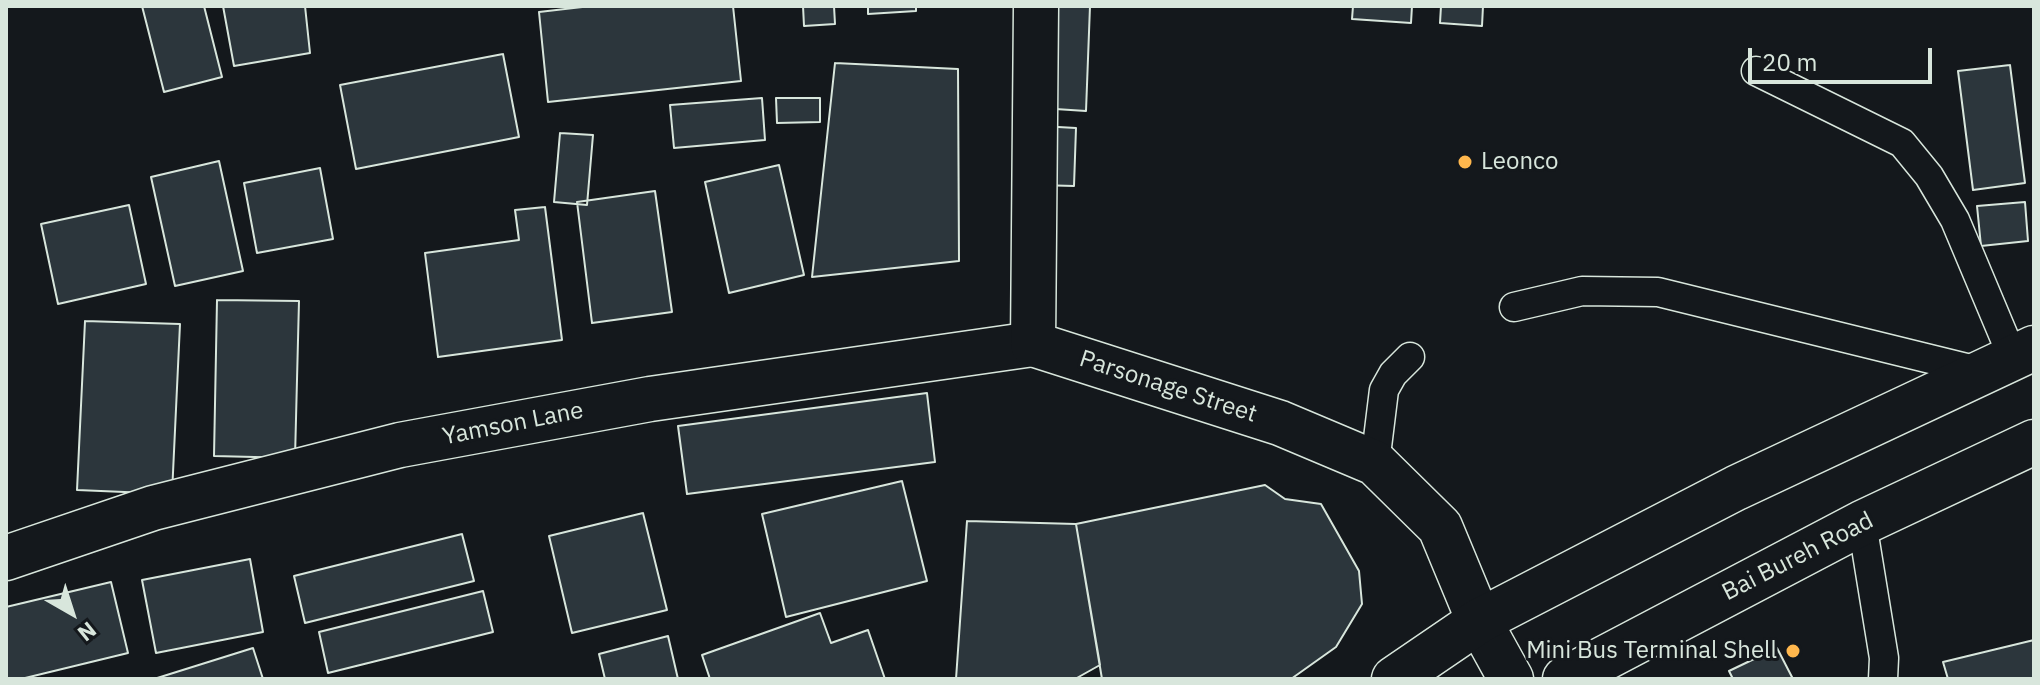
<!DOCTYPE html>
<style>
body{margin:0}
#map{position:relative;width:2040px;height:685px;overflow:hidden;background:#14181c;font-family:"IBM Plex Sans",sans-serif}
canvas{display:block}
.frame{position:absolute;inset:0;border:8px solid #d8e6dc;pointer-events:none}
.north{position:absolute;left:32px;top:573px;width:80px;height:80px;-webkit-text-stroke:6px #14181c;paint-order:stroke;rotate:141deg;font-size:22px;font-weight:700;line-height:32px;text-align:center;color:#d8e6dc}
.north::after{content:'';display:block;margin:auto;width:28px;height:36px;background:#d8e6dc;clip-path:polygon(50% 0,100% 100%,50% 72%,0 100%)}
.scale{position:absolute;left:1748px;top:48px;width:184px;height:36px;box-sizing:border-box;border:4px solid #d8e6dc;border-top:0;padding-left:10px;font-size:24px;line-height:28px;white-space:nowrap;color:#d8e6dc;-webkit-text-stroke:6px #14181c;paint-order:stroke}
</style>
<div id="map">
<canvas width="2040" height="685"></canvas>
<div class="frame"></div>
<div class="north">N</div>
<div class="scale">20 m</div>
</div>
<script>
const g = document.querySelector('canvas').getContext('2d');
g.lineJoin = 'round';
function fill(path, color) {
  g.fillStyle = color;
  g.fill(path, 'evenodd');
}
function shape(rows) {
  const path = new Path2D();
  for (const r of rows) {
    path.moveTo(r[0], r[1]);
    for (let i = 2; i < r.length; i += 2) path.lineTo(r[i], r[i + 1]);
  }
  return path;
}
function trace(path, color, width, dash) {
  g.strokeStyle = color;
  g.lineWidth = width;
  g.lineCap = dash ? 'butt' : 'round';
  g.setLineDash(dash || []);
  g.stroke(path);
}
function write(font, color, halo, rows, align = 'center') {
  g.font = font + ' "IBM Plex Sans",sans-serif';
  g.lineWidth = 6;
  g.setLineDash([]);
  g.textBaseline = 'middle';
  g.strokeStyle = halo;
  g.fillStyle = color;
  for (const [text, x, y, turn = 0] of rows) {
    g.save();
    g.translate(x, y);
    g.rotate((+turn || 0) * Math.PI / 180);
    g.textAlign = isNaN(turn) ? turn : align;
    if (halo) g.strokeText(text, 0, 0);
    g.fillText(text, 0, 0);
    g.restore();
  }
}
const building = shape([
 [142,6,204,6,222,77,164,92,142,6],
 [223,6,305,6,310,53,234,66,223,6],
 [591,6,733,6,741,81,548,102,539,12,591,6],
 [803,6,834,6,835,24,804,26,803,6],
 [868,6,916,6,916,11,868,14,868,6],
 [1041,6,1090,6,1086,111,1040,108,1041,6],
 [1353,6,1412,6,1411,23,1352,19,1353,6],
 [1441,6,1483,6,1482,26,1440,23,1441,6],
 [503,54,519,137,356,169,340,85,503,54],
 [835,63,958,69,959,261,812,277,835,63],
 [2010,65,2025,183,1973,190,1958,71,2010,65],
 [762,98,765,140,674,148,670,105,762,98],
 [776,98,820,98,820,122,777,123,776,98],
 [1040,126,1076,128,1074,186,1038,185,1040,126],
 [560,133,593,135,587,205,554,202,560,133],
 [219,161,243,271,175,286,151,177,219,161],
 [779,165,804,275,729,293,705,182,779,165],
 [320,168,333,239,257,253,244,183,320,168],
 [655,191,672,312,592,323,577,202,655,191],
 [2025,202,2028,241,1981,246,1977,206,2025,202],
 [129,205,146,284,58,304,41,224,129,205],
 [545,207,562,340,438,357,425,253,519,240,515,210,545,207],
 [217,300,299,301,295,458,214,456,217,300],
 [85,321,180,324,172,494,77,490,85,321],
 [927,393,935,462,687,494,678,426,927,393],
 [902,481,927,581,786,617,762,514,902,481],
 [1265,485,1285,499,1321,504,1359,571,1362,604,1336,647,1291,679,1102,679,1076,524,1265,485],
 [643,513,667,610,572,633,549,536,643,513],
 [967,521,1076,524,1100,665,1075,679,956,679,967,521],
 [462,534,474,581,305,623,294,576,462,534],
 [250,559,263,632,156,653,142,580,250,559],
 [111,582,128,653,21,679,6,679,6,607,111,582],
 [483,591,493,632,328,673,319,632,483,591],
 [820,613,831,643,868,630,885,679,710,679,702,655,820,613],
 [668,636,678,679,605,679,599,654,668,636],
 [2034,640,2034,679,1948,679,1943,662,2034,640],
 [253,648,263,679,154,679,253,648],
 [1777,648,1793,679,1733,679,1729,671,1777,648]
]);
fill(building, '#2c363c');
trace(building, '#d8e6dc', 2);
const service = shape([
 [1756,71,1902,143,1929,176,1955,220,2013,358],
 [1514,307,1582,291,1658,292,1983,372],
 [1375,463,1384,390,1393,374,1410,357],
 [1862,523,1884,658,1883,679]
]);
const minor = shape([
 [6,558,153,508,400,445,650,399,1033,344]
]);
const secondary = shape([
 [1036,6,1033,344,1280,423,1375,463,1440,527,1479,621,1511,679]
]);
const trunk = shape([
 [1394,679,1479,621,1736,488,2034,348],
 [1565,679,1862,523,2034,442]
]);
trace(service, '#d8e6dc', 31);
trace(minor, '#d8e6dc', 47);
trace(secondary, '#d8e6dc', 47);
trace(trunk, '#d8e6dc', 47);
trace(service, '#14181c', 28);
trace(minor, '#14181c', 44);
trace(secondary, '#14181c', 44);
trace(trunk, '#14181c', 44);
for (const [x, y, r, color] of [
 [1465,162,8,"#ffb74d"],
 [1793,651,8,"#ffb74d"]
]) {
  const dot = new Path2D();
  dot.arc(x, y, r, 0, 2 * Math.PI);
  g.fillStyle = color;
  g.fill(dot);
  trace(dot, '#14181c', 3);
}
write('24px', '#d8e6dc', '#14181c', [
 ["Leonco",1481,162],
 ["Mini Bus Terminal Shell",1777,651,"right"]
], 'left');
write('24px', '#d8e6dc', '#14181c', [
 ["Parsonage Street",1168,387,18],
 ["Yamson Lane",513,424,-11],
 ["Bai Bureh Road",1798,557,-27]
]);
</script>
